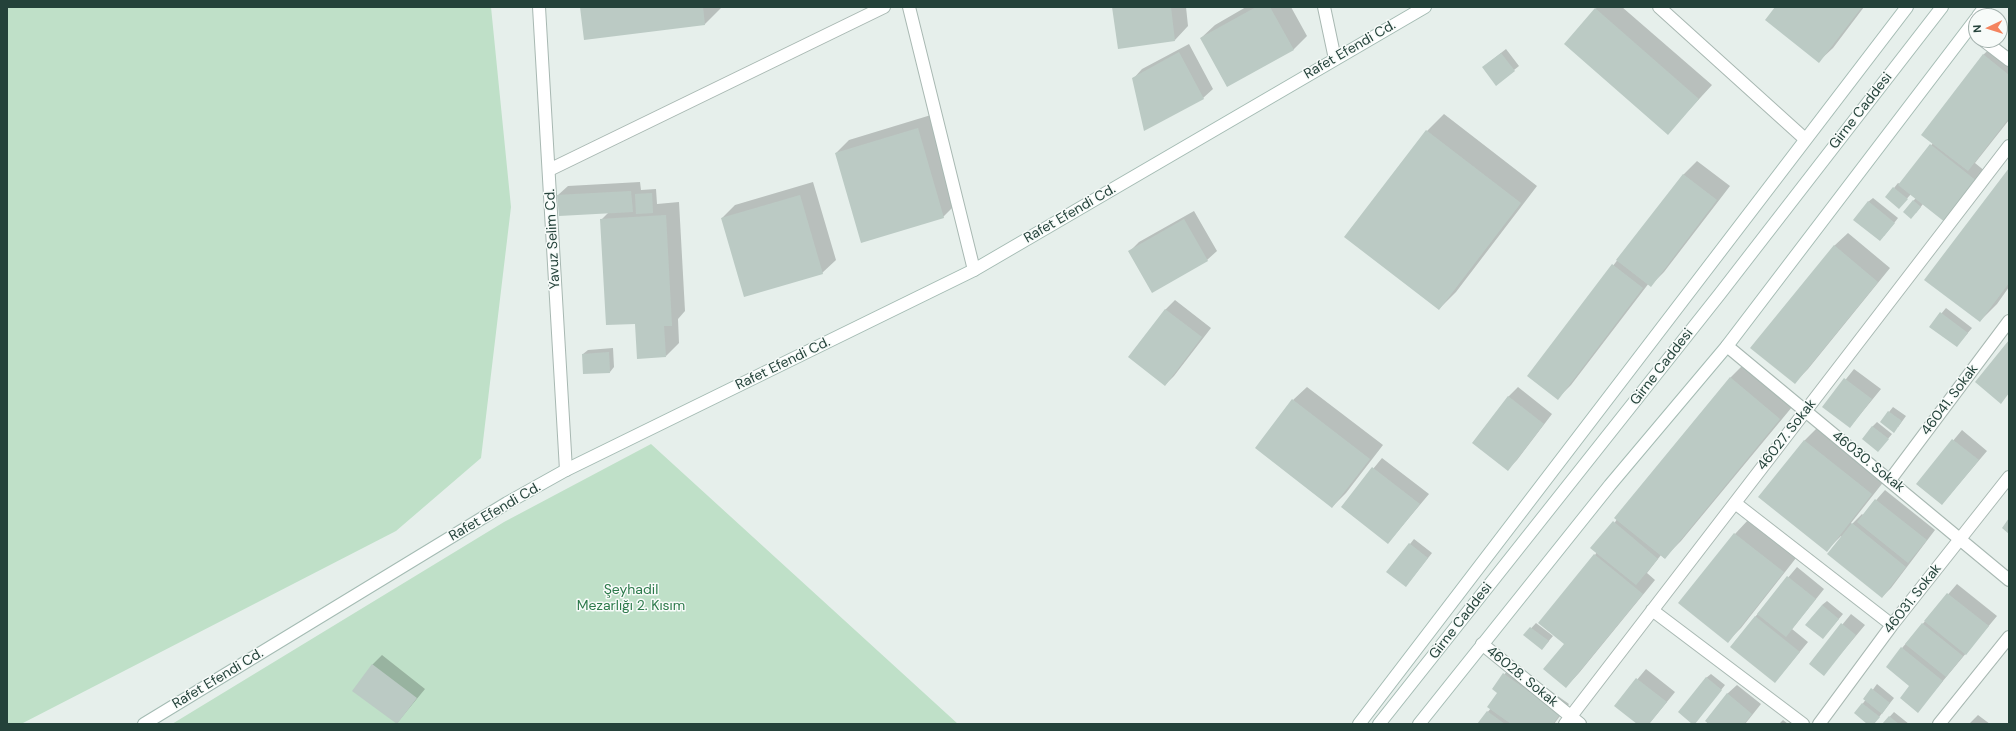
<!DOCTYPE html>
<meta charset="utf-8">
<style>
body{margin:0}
#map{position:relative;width:2016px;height:731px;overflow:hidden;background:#e6efeb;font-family:"DM Sans",sans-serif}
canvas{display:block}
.frame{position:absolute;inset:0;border:8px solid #24423a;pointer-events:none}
.north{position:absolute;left:1968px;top:8px;width:40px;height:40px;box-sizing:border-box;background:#f7fbf9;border:1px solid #a3b1ad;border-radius:50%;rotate:266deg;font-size:11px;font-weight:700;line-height:16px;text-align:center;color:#24423a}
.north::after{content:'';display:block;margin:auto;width:14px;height:18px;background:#f4845f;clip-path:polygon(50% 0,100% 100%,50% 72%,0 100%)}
</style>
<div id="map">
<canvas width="2016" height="731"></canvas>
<div class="frame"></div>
<div class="north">N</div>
</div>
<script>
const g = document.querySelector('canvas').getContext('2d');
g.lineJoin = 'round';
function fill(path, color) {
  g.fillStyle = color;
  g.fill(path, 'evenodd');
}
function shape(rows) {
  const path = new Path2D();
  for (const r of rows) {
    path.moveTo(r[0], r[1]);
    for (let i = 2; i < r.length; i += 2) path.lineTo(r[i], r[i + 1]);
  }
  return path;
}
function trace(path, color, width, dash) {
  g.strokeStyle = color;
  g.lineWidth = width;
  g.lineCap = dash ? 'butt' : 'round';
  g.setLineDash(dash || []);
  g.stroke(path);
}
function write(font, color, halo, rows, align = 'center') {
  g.font = font + ' "DM Sans",sans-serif';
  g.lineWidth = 3;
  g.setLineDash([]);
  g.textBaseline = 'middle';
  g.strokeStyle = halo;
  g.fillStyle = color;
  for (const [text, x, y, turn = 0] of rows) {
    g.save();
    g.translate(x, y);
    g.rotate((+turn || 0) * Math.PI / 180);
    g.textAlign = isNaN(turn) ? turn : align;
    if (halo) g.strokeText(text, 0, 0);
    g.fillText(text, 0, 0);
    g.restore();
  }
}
fill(shape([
 [7,7,491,7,511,207,481,458,396,531,21,724,7,724],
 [651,444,958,724,172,724,504,522]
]), '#bfe0c8');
fill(shape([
 [581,7,722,7,705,24],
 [1113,7,1186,7,1188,26,1175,40],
 [1246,7,1291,7,1307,36,1294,49,1227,86,1201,38,1215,25],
 [1598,7,1622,7,1712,85,1668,133,1595,9],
 [1776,7,1864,7,1833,48,1819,61],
 [1997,42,2009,51,2009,120,1975,163,1986,172,1955,212,1923,204,1916,213,1913,201,1916,198,1911,194,1903,203,1894,188,1898,183,1900,184,1933,143,1983,55],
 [1189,44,1213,89,1203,98,1133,79,1142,69],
 [1506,49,1519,66,1514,70,1483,67],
 [1444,114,1537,186,1456,292,1439,309,1346,237,1427,131],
 [931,115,957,203,943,217,836,153,849,140],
 [1697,161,1730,186,1664,272,1651,285,1649,283,1571,385,1558,398,1528,376,1683,175],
 [2009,170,2009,287,1997,304,1980,321],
 [640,182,641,190,656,189,657,204,679,202,685,311,678,319,679,343,666,356,636,323,601,220,609,212,558,195,568,186],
 [813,182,836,260,822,273,722,218,735,205],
 [1873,198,1898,218,1884,236,1868,202],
 [1194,211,1217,251,1207,260,1130,251,1139,242],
 [1848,233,1890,268,1808,369,1795,382,1834,246],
 [1175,300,1211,328,1174,376,1165,385,1165,310],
 [1946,308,1972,328,1961,341,1931,326],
 [613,348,614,367,610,372,583,354,588,350],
 [1748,360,1797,401,1681,541,1664,558,1661,555,1647,573,1655,580,1579,673,1566,687,1565,644,1595,555,1617,519,1616,518,1731,377],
 [1854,369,1881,389,1850,427,1824,407],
 [1307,387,1383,445,1346,493,1332,507,1293,400],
 [1518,387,1552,414,1517,460,1508,469,1508,397],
 [1893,407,1906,416,1898,427,1881,422],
 [1877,422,1892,434,1878,451,1872,427],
 [1818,427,1885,480,1851,523,1852,524,1862,514,1863,515,1885,490,1935,530,1891,588,1882,597,1841,536,1827,550,1804,441],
 [1962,430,1987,451,1942,504,1917,484],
 [1382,458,1429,494,1388,543,1342,507],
 [1748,520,1796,558,1741,628,1728,641,1735,534],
 [1414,539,1432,553,1406,586,1410,544],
 [1797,567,1824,589,1792,629,1808,642,1775,682,1755,617],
 [1957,584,1997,616,1918,711,1902,648],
 [1827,601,1843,614,1827,633,1822,605],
 [1851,614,1865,625,1824,674,1810,664],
 [1536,623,1553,636,1542,649,1525,635],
 [382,655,425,689,397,723,372,665],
 [1513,664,1569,704,1554,724,1478,724,1491,708,1499,693,1493,688],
 [1646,669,1675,692,1649,724,1639,724,1616,705],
 [1711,674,1725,685,1698,719,1706,678],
 [1877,684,1894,698,1876,721,1873,724,1869,724,1856,713],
 [1737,685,1761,704,1745,724,1706,724,1727,694],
 [1894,712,1909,724,1883,724],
 [1978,715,1990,724,1969,724],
 [1783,720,1788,724,1779,724]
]), '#0003');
fill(shape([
 [580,7,703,7,705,25,584,40],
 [1112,7,1171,7,1175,41,1118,49],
 [1256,7,1270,7,1294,50,1227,87,1200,38],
 [1775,7,1862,7,1819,63,1765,20],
 [1595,8,1699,99,1668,135,1564,44],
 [1179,52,1204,99,1144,131,1132,78],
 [1501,53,1515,71,1496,86,1482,67],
 [1983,54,2009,75,2009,118,1968,171,1921,135],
 [918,128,944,218,861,243,835,153],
 [1426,130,1521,203,1439,310,1344,237],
 [1930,144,1978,182,1946,223,1898,185],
 [2009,168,2009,283,1980,322,1924,280],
 [1683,174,1717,200,1651,287,1616,260],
 [1893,187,1908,199,1899,209,1885,197],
 [631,191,633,212,559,216,557,195],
 [652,193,653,213,636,214,635,194],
 [800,195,823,274,744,297,721,218],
 [1913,200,1921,207,1911,219,1903,212],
 [1868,201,1895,223,1880,241,1853,220],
 [666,215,672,326,664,326,666,357,637,359,635,324,606,325,600,219],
 [1184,219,1208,261,1152,293,1128,251],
 [1834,245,1878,282,1795,384,1750,348],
 [1612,264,1643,288,1558,400,1527,376],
 [1165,309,1202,337,1165,386,1128,357],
 [1940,312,1968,333,1957,347,1929,327],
 [2009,340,2009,393,2001,404,1975,382],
 [609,352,610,373,583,374,582,354],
 [1730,377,1780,419,1665,559,1614,518],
 [1844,378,1872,399,1850,428,1822,407],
 [1508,396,1544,424,1508,471,1472,443],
 [1292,399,1370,459,1332,508,1255,448],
 [1888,411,1902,421,1894,433,1880,422],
 [1872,426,1889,439,1878,452,1862,439],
 [1952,439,1979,460,1942,505,1916,484],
 [1804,440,1872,494,1827,552,1758,497],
 [1372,467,1420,504,1388,544,1341,507],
 [1875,499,1927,540,1908,563,1857,522],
 [2009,518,2009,534,2002,528],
 [1613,521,1658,559,1636,585,1590,548],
 [1852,523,1906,567,1882,598,1827,554],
 [1734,533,1784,572,1728,643,1678,603],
 [1409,543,1428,558,1406,587,1386,572],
 [1594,554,1643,594,1566,688,1543,669,1564,644,1538,623],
 [1787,576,1816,599,1786,637,1757,614],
 [1947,593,1989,626,1966,655,1924,621],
 [1822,605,1839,619,1823,639,1805,625],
 [1755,616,1800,652,1775,683,1730,647],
 [1841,623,1856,635,1824,676,1809,664],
 [1922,623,1963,656,1946,677,1905,644],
 [1530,627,1549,641,1542,650,1523,635],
 [1901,647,1943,681,1918,713,1900,698,1909,686,1886,667],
 [372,664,417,698,397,724,352,691],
 [1503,673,1560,714,1553,724,1511,724,1487,707,1497,693,1492,689],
 [1706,677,1722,690,1695,724,1692,724,1678,712],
 [1636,678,1667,702,1649,724,1637,724,1614,706],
 [1871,688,1890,703,1882,714,1863,699],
 [1727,693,1752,714,1744,724,1709,724,1705,721],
 [1862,703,1880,717,1874,724,1867,724,1854,713],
 [1487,711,1505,724,1477,724],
 [1889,716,1899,724,1882,724]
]), '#bbcac4');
const minor = shape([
 [539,7,566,470],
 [909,7,974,270],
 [1324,7,1335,59],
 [1659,7,1805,139],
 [1983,40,2009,60],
 [549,170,884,7],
 [1727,346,2009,580],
 [1890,480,2009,321],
 [1735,503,1892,625],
 [1652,610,1803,724],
 [1482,644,1580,724],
 [1565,724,2009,146],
 [1819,724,1892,625,2009,477],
 [1939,724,2009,637]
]);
const secondary = shape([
 [1978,16,1985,7],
 [144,724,507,503,566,470,974,270,1425,7],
 [1359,724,1907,7],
 [1379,724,1719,295,1942,7],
 [1419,724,1610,485,1727,346,1976,19]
]);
trace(minor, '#a8b8b2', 14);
trace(secondary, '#a4bbb3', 14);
trace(minor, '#fff', 12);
trace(secondary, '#fff', 12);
write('14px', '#24423a', '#f7fbf9', [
 ["Rafet Efendi Cd.",1350,50,-30],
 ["Girne Caddesi",1861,111,-52],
 ["Rafet Efendi Cd.",1070,214,-30],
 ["Yavuz Selim Cd.",553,239,-93],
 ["Rafet Efendi Cd.",783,364,-26],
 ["Girne Caddesi",1662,367,-52],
 ["46041. Sokak",1950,400,-53],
 ["46027. Sokak",1787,435,-52],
 ["46030. Sokak",1868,462,39],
 ["Rafet Efendi Cd.",495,512,-30],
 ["46031. Sokak",1913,599,-52],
 ["Girne Caddesi",1461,621,-52],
 ["46028. Sokak",1522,677,39],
 ["Rafet Efendi Cd.",218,679,-31]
]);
write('14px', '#2d7a4b', '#f7fbf9', [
 ["Şeyhadil",631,590],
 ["Mezarlığı 2. Kısım",631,606]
]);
</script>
